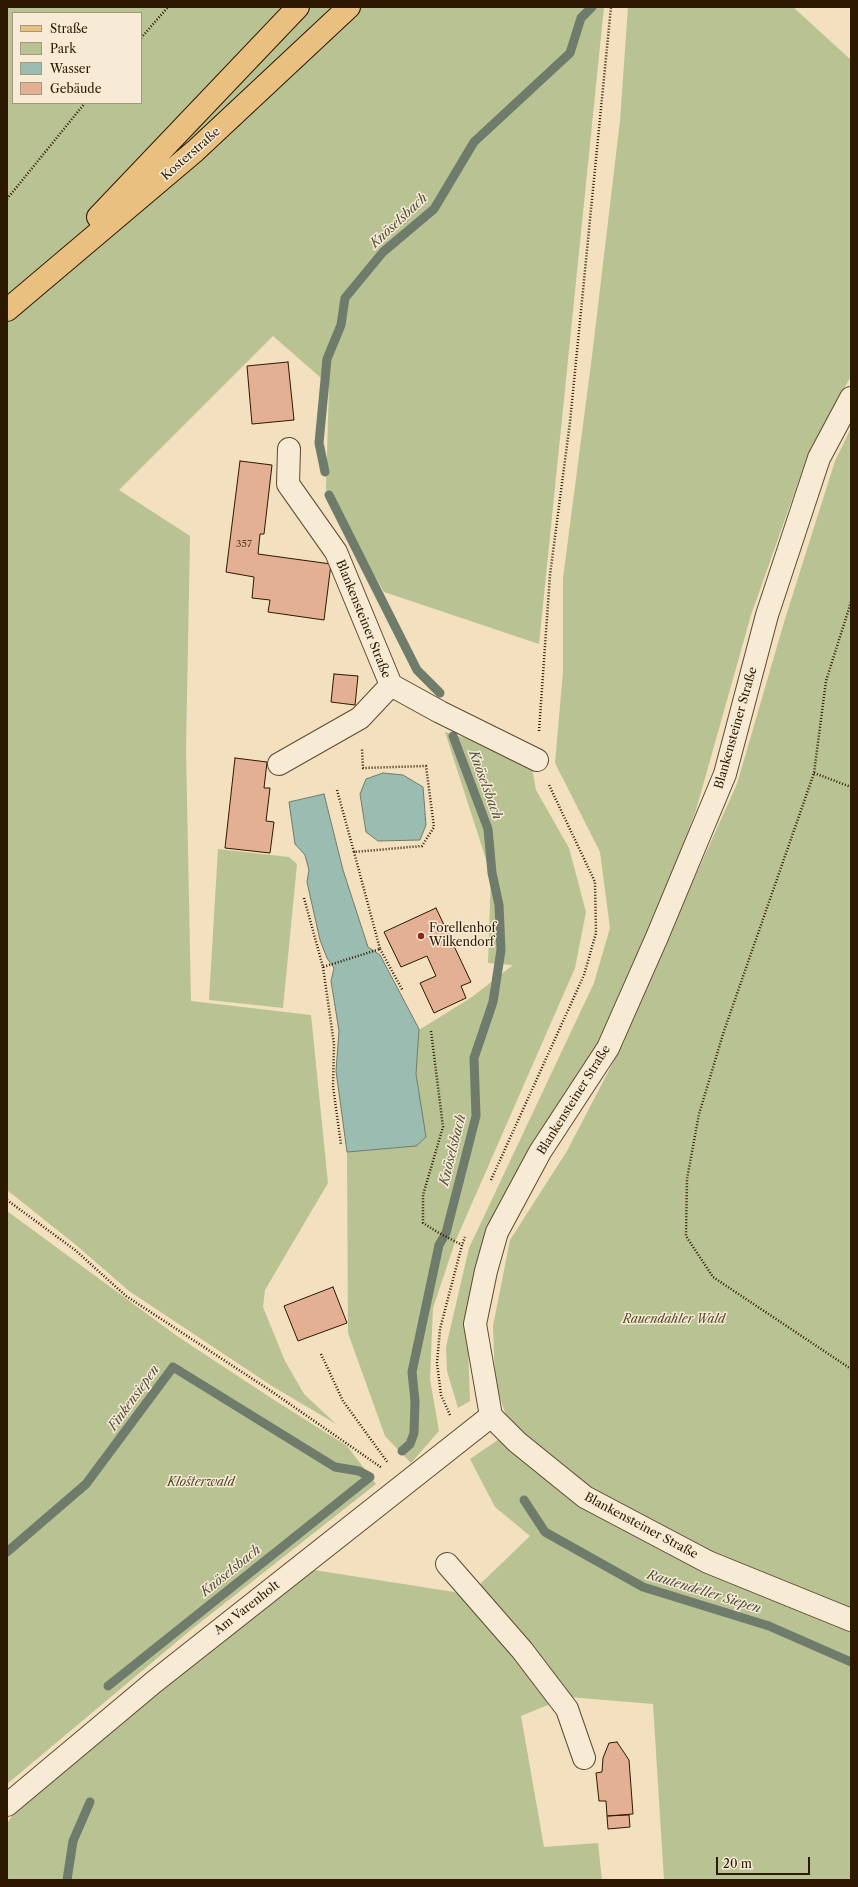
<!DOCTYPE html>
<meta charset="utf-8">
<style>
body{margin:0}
#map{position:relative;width:858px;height:1887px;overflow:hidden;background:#f2e0bf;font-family:"Libre Caslon Text",serif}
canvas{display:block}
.frame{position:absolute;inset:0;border:8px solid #2d1802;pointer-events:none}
.legend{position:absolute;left:12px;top:12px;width:130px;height:92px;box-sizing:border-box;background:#f7ebd5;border:1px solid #a69781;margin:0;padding:5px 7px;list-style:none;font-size:12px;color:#2d1802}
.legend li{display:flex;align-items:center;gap:8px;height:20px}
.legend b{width:20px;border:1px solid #a69781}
.scale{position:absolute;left:716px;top:1857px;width:94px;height:18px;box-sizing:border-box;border:2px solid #2d1802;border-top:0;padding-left:5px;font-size:12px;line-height:14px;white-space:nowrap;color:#2d1802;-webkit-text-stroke:3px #f7ebd5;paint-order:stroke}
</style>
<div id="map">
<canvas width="858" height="1887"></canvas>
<div class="frame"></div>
<ul class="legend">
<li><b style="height:5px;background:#e9c080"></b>Straße</li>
<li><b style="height:11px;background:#b9c292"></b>Park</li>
<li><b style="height:11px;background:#9bbdb1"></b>Wasser</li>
<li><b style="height:11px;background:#e4b094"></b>Gebäude</li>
</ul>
<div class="scale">20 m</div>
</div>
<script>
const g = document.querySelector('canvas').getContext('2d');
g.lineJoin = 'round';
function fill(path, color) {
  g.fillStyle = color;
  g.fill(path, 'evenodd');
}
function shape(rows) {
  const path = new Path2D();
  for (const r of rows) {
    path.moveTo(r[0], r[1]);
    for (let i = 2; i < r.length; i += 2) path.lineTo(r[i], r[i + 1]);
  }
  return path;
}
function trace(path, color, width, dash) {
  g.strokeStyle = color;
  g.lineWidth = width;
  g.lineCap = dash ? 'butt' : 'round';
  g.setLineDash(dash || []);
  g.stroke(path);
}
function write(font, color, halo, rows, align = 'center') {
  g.font = font + ' "Libre Caslon Text",serif';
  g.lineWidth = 3;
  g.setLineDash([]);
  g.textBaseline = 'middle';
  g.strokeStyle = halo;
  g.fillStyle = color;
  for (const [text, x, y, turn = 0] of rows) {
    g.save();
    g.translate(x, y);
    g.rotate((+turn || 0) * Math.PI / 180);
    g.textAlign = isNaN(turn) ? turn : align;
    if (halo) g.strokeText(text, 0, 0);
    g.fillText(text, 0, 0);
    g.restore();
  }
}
fill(shape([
 [7,7,604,7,539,644,384,592,326,490,329,385,273,336,119,490,190,536,186,750,191,1001,311,1015,328,1183,265,1290,263,1307,285,1361,304,1394,336,1424,272,1386,129,1291,76,1245,7,1190],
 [13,13,141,13,141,103,13,103],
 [628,7,793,7,851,60,851,376,807,457,751,615,696,810,653,926,597,1048,533,1146,467,1321,470,1401,458,1408,447,1371,446,1347,469,1248,594,983,610,928,600,852,555,763,563,671,563,578,592,356,620,121],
 [851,428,851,1880,664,1880,653,1704,569,1697,474,1590,530,1536,495,1507,470,1459,511,1431,495,1382,493,1326,510,1240,567,1151,618,1053,667,939,737,784,785,619,835,461],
 [445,732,530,757,536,790,569,848,586,912,575,968,455,1242,433,1308,430,1379,439,1431,411,1463,385,1436,348,1333,347,1152,416,1146,426,1137,416,1074,419,1030,472,997,513,965,488,963,491,875],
 [218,849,289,857,297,864,283,1008,209,1000],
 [7,1211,177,1336,271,1398,347,1446,376,1484,192,1629,7,1784],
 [314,1570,467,1594,560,1700,521,1716,544,1847,598,1843,602,1880,7,1880,7,1824,15,1811,73,1760]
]), '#b9c292');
const water = shape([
 [383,773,403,775,423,787,426,825,420,840,378,841,366,832,360,794,366,779,383,773],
 [324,794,343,870,368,947,380,955,419,1029,416,1074,426,1137,416,1146,347,1152,336,1071,339,1031,331,981,334,968,327,958,320,940,307,882,309,870,305,855,295,844,289,802,324,794]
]);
fill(water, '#9bbdb1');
trace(water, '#6f7b6b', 1);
trace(shape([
 [325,472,319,443,327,359,341,325,345,298,383,252,434,209,474,142,570,53,581,18,592,7],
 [329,495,417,670,440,693],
 [402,1451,410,1444,414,1433,415,1401,412,1372,439,1245,446,1233,476,1116,474,1058,493,1002,501,950,499,905,492,873,488,829,453,736],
 [524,1500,545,1532,643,1587,769,1626,851,1662],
 [7,1552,86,1484,173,1367,335,1467,359,1471,370,1477,108,1686],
 [67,1880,73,1841,90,1802]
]), '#6f7b6b', 9);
const building = shape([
 [288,362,294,420,252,424,247,366,288,362],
 [240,461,272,465,264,534,260,534,258,554,331,564,324,620,268,612,270,600,252,598,254,577,226,572,240,461],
 [334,674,358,676,355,705,331,702,334,674],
 [235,758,267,762,264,788,270,788,266,821,274,822,270,853,225,848,235,758],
 [436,908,471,982,461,986,466,998,434,1013,420,983,436,976,427,956,401,967,384,932,436,908],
 [333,1287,347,1323,298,1341,284,1306,333,1287],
 [617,1742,629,1760,633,1814,607,1816,606,1801,599,1801,596,1773,602,1772,603,1758,609,1743,617,1742],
 [629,1815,630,1827,608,1829,607,1816,629,1815]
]);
fill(building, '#e4b094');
trace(building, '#2d1802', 1);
const minor = shape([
 [851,398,819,458,767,615,725,774,657,937,608,1048,540,1152,497,1232,486,1271,475,1324,491,1416,517,1442,585,1497,708,1562,851,1620],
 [289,449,288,484,336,552,391,685,440,712,537,760],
 [279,764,360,718,391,685],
 [447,1564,522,1650,567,1709,584,1758],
 [7,1805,154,1682,491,1416]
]);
const major = shape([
 [98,217,298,7],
 [7,310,195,151,349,7]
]);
trace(minor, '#5e4a31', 24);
trace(major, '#2d1802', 24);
trace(shape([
 [141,38,168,7],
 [7,199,85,103],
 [851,602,826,681,814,773,724,1031,699,1114,687,1179,686,1236,713,1277,851,1369],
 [539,731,550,575,570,422,611,7],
 [814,773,851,787],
 [337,790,354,852,422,846,434,827,426,766,363,768,362,749],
 [304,898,323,967,380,949,354,852],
 [380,949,403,991],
 [323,967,334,1044,333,1086,341,1145],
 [431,1031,443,1127,423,1195,423,1223,439,1233,462,1245],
 [491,1180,584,975,596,933,595,882,549,785],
 [7,1200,75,1250,126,1296,271,1391,382,1468],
 [321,1354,343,1401,388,1463],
 [450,1415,441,1395,437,1363,440,1329,462,1245,465,1237]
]), '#2d1802', 2.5, [1, 2]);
trace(minor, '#f7ebd5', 22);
trace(major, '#e9c080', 22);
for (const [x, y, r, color] of [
 [421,936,4,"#8f2418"]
]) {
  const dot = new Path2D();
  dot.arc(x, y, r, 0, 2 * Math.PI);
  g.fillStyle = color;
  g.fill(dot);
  trace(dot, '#f7ebd5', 1.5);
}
write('10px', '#5b3e26', null, [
 ["357",244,544]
]);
write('12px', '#2d1802', '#f7ebd5', [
 ["Kosterstraße",191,154,-41],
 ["Blankensteiner Straße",363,619,68],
 ["Blankensteiner Straße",736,728,-74],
 ["Blankensteiner Straße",574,1100,-58],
 ["Blankensteiner Straße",641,1526,28],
 ["Am Varenholt",247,1608,-38]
]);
write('12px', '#2d1802', '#f7ebd5', [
 ["Forellenhof",429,929],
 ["Wilkendorf",429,943]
], 'left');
write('italic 12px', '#574b2d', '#f7ebd5', [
 ["Rauendahler Wald",674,1320],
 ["Klosterwald",201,1483]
]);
write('italic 13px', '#54523f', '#f7ebd5', [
 ["Knöselsbach",399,221,-43],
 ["Knöselsbach",485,785,70],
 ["Knöselsbach",453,1150,-76],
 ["Finkensiepen",134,1398,-54],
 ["Knöselsbach",231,1571,-39],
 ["Rautendeller Siepen",704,1592,17]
]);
</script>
